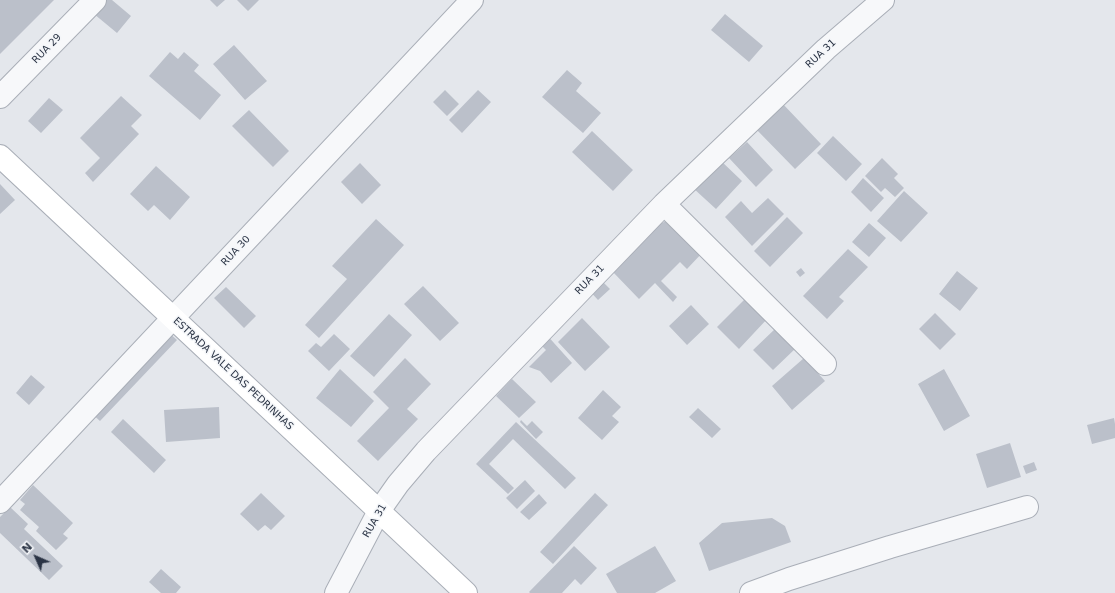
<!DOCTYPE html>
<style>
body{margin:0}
#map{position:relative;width:1115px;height:593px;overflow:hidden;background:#e4e7ec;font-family:"DejaVu Sans",sans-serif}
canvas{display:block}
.north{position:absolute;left:16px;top:537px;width:40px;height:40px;-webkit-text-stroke:3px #f4f6f9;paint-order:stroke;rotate:315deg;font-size:11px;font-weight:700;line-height:16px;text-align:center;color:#2b3445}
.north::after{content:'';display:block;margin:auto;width:14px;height:18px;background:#2b3445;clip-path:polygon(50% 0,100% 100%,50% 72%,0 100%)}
</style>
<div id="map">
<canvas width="1115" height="593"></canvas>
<div class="north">N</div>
</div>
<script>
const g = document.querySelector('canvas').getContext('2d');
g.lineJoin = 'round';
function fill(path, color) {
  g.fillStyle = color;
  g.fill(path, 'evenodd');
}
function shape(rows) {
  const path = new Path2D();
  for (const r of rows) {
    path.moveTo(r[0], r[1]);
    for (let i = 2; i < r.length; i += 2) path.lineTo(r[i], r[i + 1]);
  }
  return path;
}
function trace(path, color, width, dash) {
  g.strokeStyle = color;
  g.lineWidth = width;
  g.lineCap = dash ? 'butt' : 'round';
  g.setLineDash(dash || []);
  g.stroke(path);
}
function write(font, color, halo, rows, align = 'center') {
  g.font = font + ' "DejaVu Sans",sans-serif';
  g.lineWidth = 3;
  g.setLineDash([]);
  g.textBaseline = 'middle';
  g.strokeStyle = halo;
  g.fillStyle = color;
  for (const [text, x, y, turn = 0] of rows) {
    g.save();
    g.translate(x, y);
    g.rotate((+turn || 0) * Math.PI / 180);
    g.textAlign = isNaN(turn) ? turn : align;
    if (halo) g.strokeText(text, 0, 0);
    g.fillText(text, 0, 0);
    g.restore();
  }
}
fill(shape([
 [0,0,54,0,0,54],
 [96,0,112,0,131,16,117,33,88,9],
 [210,0,225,0,217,7],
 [237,0,259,0,248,11],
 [725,14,763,46,749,62,711,30],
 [234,45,267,81,245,100,213,64],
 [170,52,178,59,184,52,199,65,194,71,221,95,200,120,149,76],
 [567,70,582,83,576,91,601,113,583,133,542,97],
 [445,90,459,104,447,116,433,102],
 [478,90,491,102,462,133,449,120],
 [121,96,142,115,131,126,139,134,93,182,85,173,100,158,80,138],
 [49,98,63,110,41,133,28,121],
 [781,102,821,144,795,169,755,128],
 [249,110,289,151,273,167,232,126],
 [592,131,633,170,613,191,572,152],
 [833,136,862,164,846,181,817,153],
 [747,142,773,170,756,187,729,158],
 [882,158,898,174,894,178,904,188,895,197,885,188,881,192,865,176],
 [720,160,742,181,716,209,693,188],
 [360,163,381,185,362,204,341,182],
 [156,166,190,197,170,220,154,205,148,211,130,194],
 [863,178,884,198,871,212,851,192],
 [0,184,15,200,0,214],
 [904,191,928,213,901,242,877,221],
 [768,198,784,214,752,246,725,217,741,201,752,213],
 [787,217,803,233,770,267,754,251],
 [376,219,404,245,319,338,305,325,347,279,332,266],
 [670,219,703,252,687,269,680,262,661,281,677,297,673,302,655,283,639,299,612,271,660,224],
 [869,223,886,238,869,257,852,242],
 [848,249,868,267,839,297,844,301,827,319,803,296],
 [801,268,805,273,800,277,796,272],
 [957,271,978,288,960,311,939,294],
 [598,277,610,289,598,300,587,288],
 [423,286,459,323,440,341,404,304],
 [226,287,256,316,244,328,214,298],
 [747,297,768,318,739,349,717,327],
 [691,305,709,324,687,345,669,326],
 [935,313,956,334,940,350,919,329],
 [389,314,412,335,374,377,350,356],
 [582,318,610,347,585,371,558,342],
 [776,328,796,348,773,370,753,350],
 [167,331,177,340,100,421,90,412],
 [545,333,572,363,551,383,540,371,529,367,546,350,537,341],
 [334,334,350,349,329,371,308,351,316,343,321,347],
 [405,358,431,384,407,409,418,419,378,461,357,441,389,408,373,392],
 [804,358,825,381,792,410,772,386],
 [340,369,374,401,351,427,316,398],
 [944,369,970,416,944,431,918,384],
 [31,375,45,387,29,405,16,393],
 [512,379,536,402,519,418,496,396],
 [603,390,621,407,612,416,619,422,602,440,578,418],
 [219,407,220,438,166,442,164,410],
 [698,408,721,429,712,438,689,417],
 [1114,418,1115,424,1115,438,1092,444,1087,425],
 [123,419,166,460,154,473,111,432],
 [521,420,527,426,532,421,543,432,536,439,520,422],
 [516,422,576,478,565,489,513,439,489,464,514,488,508,494,476,464],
 [1010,443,1021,477,987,488,976,454],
 [1034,462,1037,470,1026,474,1023,466],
 [525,480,535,491,517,509,506,498],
 [33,485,73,523,63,534,68,538,56,550,36,531,39,527,20,510,25,504,20,500],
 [261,493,285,516,271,530,265,525,258,531,240,514],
 [595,493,608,505,553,564,540,552],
 [539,494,547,503,529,520,520,512],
 [10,507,28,524,24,529,63,566,49,580,0,533,0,517],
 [772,518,785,526,791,542,709,571,699,543,722,523],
 [574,546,597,568,581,585,575,579,562,593,530,593,529,592],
 [655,546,676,581,655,593,617,593,606,574],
 [161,569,181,587,176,593,161,593,149,582]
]), '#bbc0ca');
const minor = shape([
 [0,97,95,0],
 [664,204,825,364],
 [0,502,472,0],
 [336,593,379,511,398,484,426,451,664,204,826,49,883,0],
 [751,593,789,579,890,547,1027,507]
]);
const secondary = shape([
 [0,156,379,511,466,593]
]);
trace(minor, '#a9aeb7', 24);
trace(secondary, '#a9aeb7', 24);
trace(minor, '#f7f8fa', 22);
trace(secondary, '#fff', 22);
write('10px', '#2b3445', '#f4f6f9', [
 ["RUA 29",47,49,-46],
 ["RUA 31",821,54,-43],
 ["RUA 30",236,251,-47],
 ["RUA 31",590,280,-46],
 ["ESTRADA VALE DAS PEDRINHAS",233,374,43],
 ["RUA 31",375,521,-60]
]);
</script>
